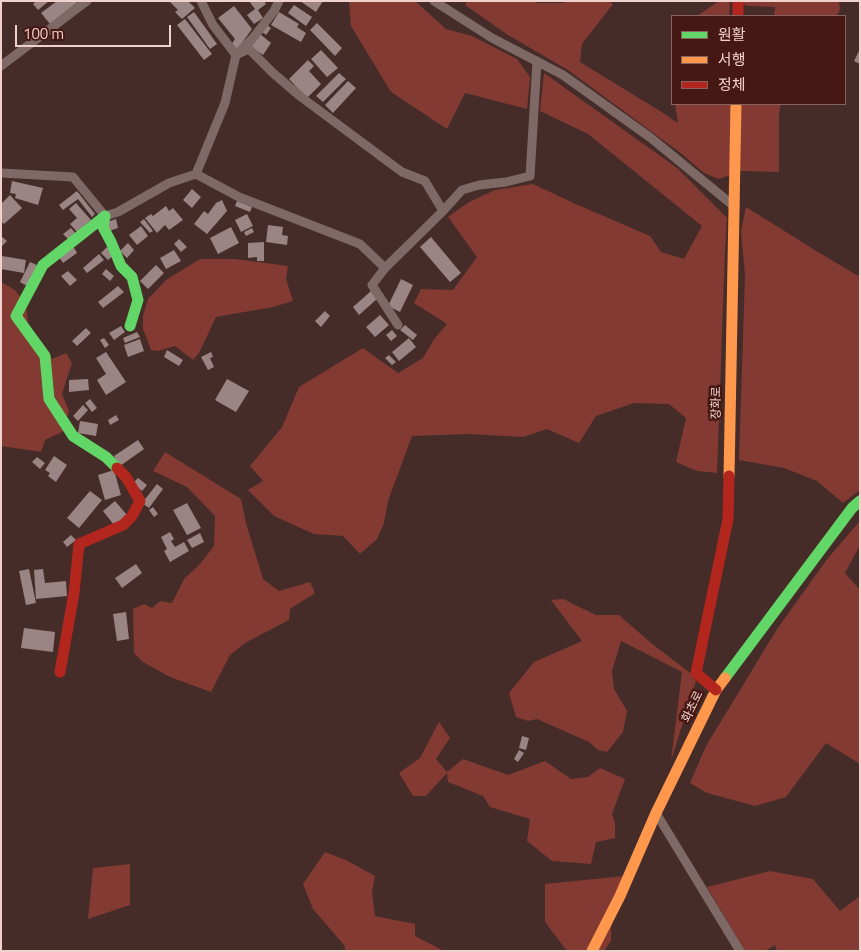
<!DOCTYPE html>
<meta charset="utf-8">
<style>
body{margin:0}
#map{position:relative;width:861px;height:952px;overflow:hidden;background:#452c29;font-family:"Titillium Web","Noto Sans KR",sans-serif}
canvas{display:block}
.frame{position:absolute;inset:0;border:2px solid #f1d1cc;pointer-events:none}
.legend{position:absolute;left:671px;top:15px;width:175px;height:90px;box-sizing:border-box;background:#461813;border:1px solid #8a625d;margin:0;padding:6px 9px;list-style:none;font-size:15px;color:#f1d1cc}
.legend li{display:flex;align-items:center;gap:10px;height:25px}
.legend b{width:25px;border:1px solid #8a625d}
.scale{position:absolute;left:15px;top:25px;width:156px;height:22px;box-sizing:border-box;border:2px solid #f1d1cc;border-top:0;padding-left:6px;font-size:15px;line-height:18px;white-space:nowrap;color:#f1d1cc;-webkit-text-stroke:4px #461813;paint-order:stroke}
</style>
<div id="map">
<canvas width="861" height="952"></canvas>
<div class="frame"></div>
<ul class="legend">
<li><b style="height:6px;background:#63d668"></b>원활</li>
<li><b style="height:6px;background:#ff974d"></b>서행</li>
<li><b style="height:6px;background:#b3261e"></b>정체</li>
</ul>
<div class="scale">100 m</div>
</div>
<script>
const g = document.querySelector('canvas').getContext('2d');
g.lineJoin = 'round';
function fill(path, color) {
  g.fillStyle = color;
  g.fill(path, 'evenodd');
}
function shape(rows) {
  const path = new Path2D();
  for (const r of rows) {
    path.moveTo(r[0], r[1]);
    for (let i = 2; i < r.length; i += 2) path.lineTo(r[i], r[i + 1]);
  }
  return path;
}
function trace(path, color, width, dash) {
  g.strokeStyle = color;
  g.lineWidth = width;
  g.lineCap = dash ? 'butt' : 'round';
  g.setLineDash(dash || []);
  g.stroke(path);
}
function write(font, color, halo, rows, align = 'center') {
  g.font = font + ' "Titillium Web","Noto Sans KR",sans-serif';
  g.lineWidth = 5;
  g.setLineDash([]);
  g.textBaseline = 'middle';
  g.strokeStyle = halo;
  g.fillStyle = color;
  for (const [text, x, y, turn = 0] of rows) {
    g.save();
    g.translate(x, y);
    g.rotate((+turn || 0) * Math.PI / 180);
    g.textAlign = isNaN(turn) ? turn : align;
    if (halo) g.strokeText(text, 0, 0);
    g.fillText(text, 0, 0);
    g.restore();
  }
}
fill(shape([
 [349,1,415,1,446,29,472,36,517,59,530,77,527,109,465,93,447,129,391,92,351,26],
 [467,1,534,1,537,3,563,3,566,1,609,1,613,4,582,44,580,62,660,111,678,123,675,104,781,104,779,114,779,172,741,171,719,179,704,173,682,154,568,70,508,35,465,5],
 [719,1,730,1,729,16,697,16],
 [735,1,839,1,840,9,837,16,774,16,775,7,748,6],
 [544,73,677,168,727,218,725,251,717,473,697,471,676,462,686,418,669,404,634,403,596,416,579,443,547,429,523,437,469,434,412,436,388,501,384,523,377,539,360,554,343,536,314,534,274,516,248,490,263,481,250,466,282,427,299,387,363,348,398,373,423,358,434,339,447,324,414,303,421,289,453,290,477,257,448,217,469,202,495,190,533,184,578,205,650,236,661,252,684,259,702,226,588,134,540,111],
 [746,207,818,252,860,277,860,490,843,503,817,481,784,468,739,460,745,275,741,231],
 [200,259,235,259,288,266,286,279,293,301,273,307,216,317,199,353,193,360,175,346,158,351,151,350,143,329,143,316,148,299,166,280],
 [1,282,15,290,26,304,28,324,52,359,66,353,72,363,62,394,69,411,62,432,45,440,41,452,1,446],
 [165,452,241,499,246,523,263,579,279,591,310,582,315,593,290,609,289,620,245,643,230,655,211,692,170,677,143,662,134,653,133,609,144,604,152,608,160,601,172,603,184,579,200,564,214,546,215,516,187,487,153,471],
 [860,521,860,545,845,573,860,590,860,764,826,743,786,797,755,806,707,793,690,783,706,746,777,629,828,558],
 [564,599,573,604,596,615,619,615,651,643,689,672,696,681,671,761,682,672,621,641,612,671,614,689,627,711,623,732,607,752,598,750,589,742,537,719,528,721,516,717,509,693,534,662,582,641,551,600],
 [439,722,450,738,436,759,447,772,463,759,508,775,545,761,571,779,588,777,600,768,625,779,612,814,615,823,615,838,596,842,591,864,552,861,527,841,530,819,490,807,483,796,448,782,447,773,426,796,413,796,399,773,420,758],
 [325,852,346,860,375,876,372,892,375,916,415,924,415,936,444,951,346,951,344,945,313,909,303,884],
 [130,864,130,905,88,919,93,868],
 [770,871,813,879,840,911,860,896,860,951,777,951,775,945,765,951,745,951,707,887],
 [624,876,611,928,611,941,604,951,567,951,545,922,545,884]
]), '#823a32');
fill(shape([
 [36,1,49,1,38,10,33,4],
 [57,1,79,1,50,24,41,13],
 [169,1,188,1,195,8,182,19,175,12,178,10],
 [249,1,264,1,266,4,258,10,263,18,254,24,247,15,255,9],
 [300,1,323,1,316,12],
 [294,5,312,17,306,26,288,13],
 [234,6,252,29,236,51,231,45,235,39,218,18],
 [194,12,217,44,210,49,187,17],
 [279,12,299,24,297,27,306,33,301,42,271,25],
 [185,19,212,54,204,60,177,25],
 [317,23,342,48,335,56,310,30],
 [266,24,271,28,266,35,261,31],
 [260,34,271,43,263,55,251,47],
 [860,49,860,64,854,61],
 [321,50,338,68,327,77,311,59],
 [308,60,314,66,309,71,321,84,307,98,289,79],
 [339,73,346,79,323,102,316,96],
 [348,81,356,88,333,113,325,105],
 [12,181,43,188,38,205,15,198,16,194,10,193],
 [192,189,201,197,192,208,183,200],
 [77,191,95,214,92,217,78,199,63,210,59,205],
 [10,195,22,208,4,224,1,221,1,204],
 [222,200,227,211,207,234,194,224,204,211,208,214,216,203],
 [237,201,252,207,250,212,235,206],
 [76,203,91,220,77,232,70,224,77,218,69,209],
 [166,206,169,211,173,208,183,220,169,230,165,225,157,233,145,218,151,214,153,216],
 [247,214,253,226,241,232,235,220],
 [116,219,118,228,109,231,107,222],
 [144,219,153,231,150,233,140,222],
 [268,225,283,227,282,235,288,236,287,245,266,242],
 [141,226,148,236,137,245,129,235],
 [231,227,239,243,218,254,210,238],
 [71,228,76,234,69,240,63,234],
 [252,228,254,232,246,236,244,232],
 [1,236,7,241,1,247],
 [431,237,461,273,450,282,420,247],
 [179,239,187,247,181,252,174,244],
 [264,242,264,261,257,261,257,257,248,258,248,243],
 [128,243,134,250,127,258,120,251],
 [73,246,77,253,63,263,59,257],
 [107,247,114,255,108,260,101,253],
 [174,250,181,261,166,269,160,258],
 [99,254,104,260,87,273,83,268],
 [2,256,26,260,24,273,1,269],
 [30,262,37,265,27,286,20,282],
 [156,265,164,273,148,289,140,281],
 [106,269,114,276,110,281,102,274],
 [68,271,77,280,70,286,61,276],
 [401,279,413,285,400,312,388,306],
 [118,286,124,292,103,308,98,302],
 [371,291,377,299,359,315,353,307],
 [325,311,330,316,321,327,315,321],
 [380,315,389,325,375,337,366,327],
 [405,325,417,335,413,340,400,330],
 [121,326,125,332,114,340,109,333],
 [86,328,91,333,77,346,72,341],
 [392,330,397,336,391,341,386,335],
 [137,332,140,337,125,343,123,338],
 [104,338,109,345,105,348,100,340],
 [409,338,416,347,399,361,392,352],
 [140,339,144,351,128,357,124,345],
 [167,350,183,360,179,366,164,357],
 [106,352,126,382,106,395,97,380,106,374,96,358],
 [211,352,213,357,210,358,214,367,208,370,201,357],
 [389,355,396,362,392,365,385,358],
 [88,379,89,390,69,392,69,380],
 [227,379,249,391,236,412,215,400],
 [90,399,97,408,92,412,85,403],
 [83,405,88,410,78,421,73,416],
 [116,415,119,420,110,425,108,420],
 [80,421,98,424,96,436,78,433],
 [138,440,144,449,120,466,114,456],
 [54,456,67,465,56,482,48,476,50,473,45,470],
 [37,457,45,463,40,469,32,462],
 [114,470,121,495,105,500,98,475],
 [138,478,147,485,142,491,133,483],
 [157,484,163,489,149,508,142,503],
 [90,491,102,500,79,528,67,518],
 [115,501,127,515,114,525,103,511],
 [187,503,201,528,187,535,173,510],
 [153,507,158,514,154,517,149,510],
 [170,532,174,539,171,541,175,547,184,542,189,551,170,562,164,551,167,549,161,537],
 [200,533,204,542,192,548,187,540],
 [71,535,76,540,67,547,63,542],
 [136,564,142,573,122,588,115,578],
 [29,569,36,603,26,605,19,571],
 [43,569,45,583,66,581,67,596,36,599,34,570],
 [126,612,129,639,117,641,113,614],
 [24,628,55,632,53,652,21,648],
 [522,736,529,738,526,750,519,748],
 [519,750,524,753,518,762,514,759]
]), '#9a8484');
trace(shape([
 [279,1,274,11,253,38,236,55,249,49,273,73,301,97,402,172,425,181,443,211,385,268,372,285,398,325],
 [434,1,492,38,563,75,651,138,735,207],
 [1,66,87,1],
 [1,173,73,177,105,216,118,212,169,183,196,174,239,197,360,244,385,268],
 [196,174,225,103,236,55,213,25,201,1],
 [443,211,462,190,479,185,506,182,530,176,537,61],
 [656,813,740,951]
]), '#7f6966', 9);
trace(shape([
 [117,468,106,457,73,436,49,399,45,356,16,316,43,265,105,216,103,227,111,242,121,266,132,277,138,300,130,326],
 [725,678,852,508,860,501]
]), '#63d668', 11);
trace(shape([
 [729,476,736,104],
 [592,951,620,896,656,813,716,690,725,678]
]), '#ff974d', 11);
trace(shape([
 [738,1,738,16],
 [60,672,74,593,79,544,123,525,132,516,140,501,126,477,117,468],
 [716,690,696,673,728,519,729,476]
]), '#b3261e', 11);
write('12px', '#f1d1cc', '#461813', [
 ["장화로",717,403,-89],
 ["화초로",693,707,-64]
]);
</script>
